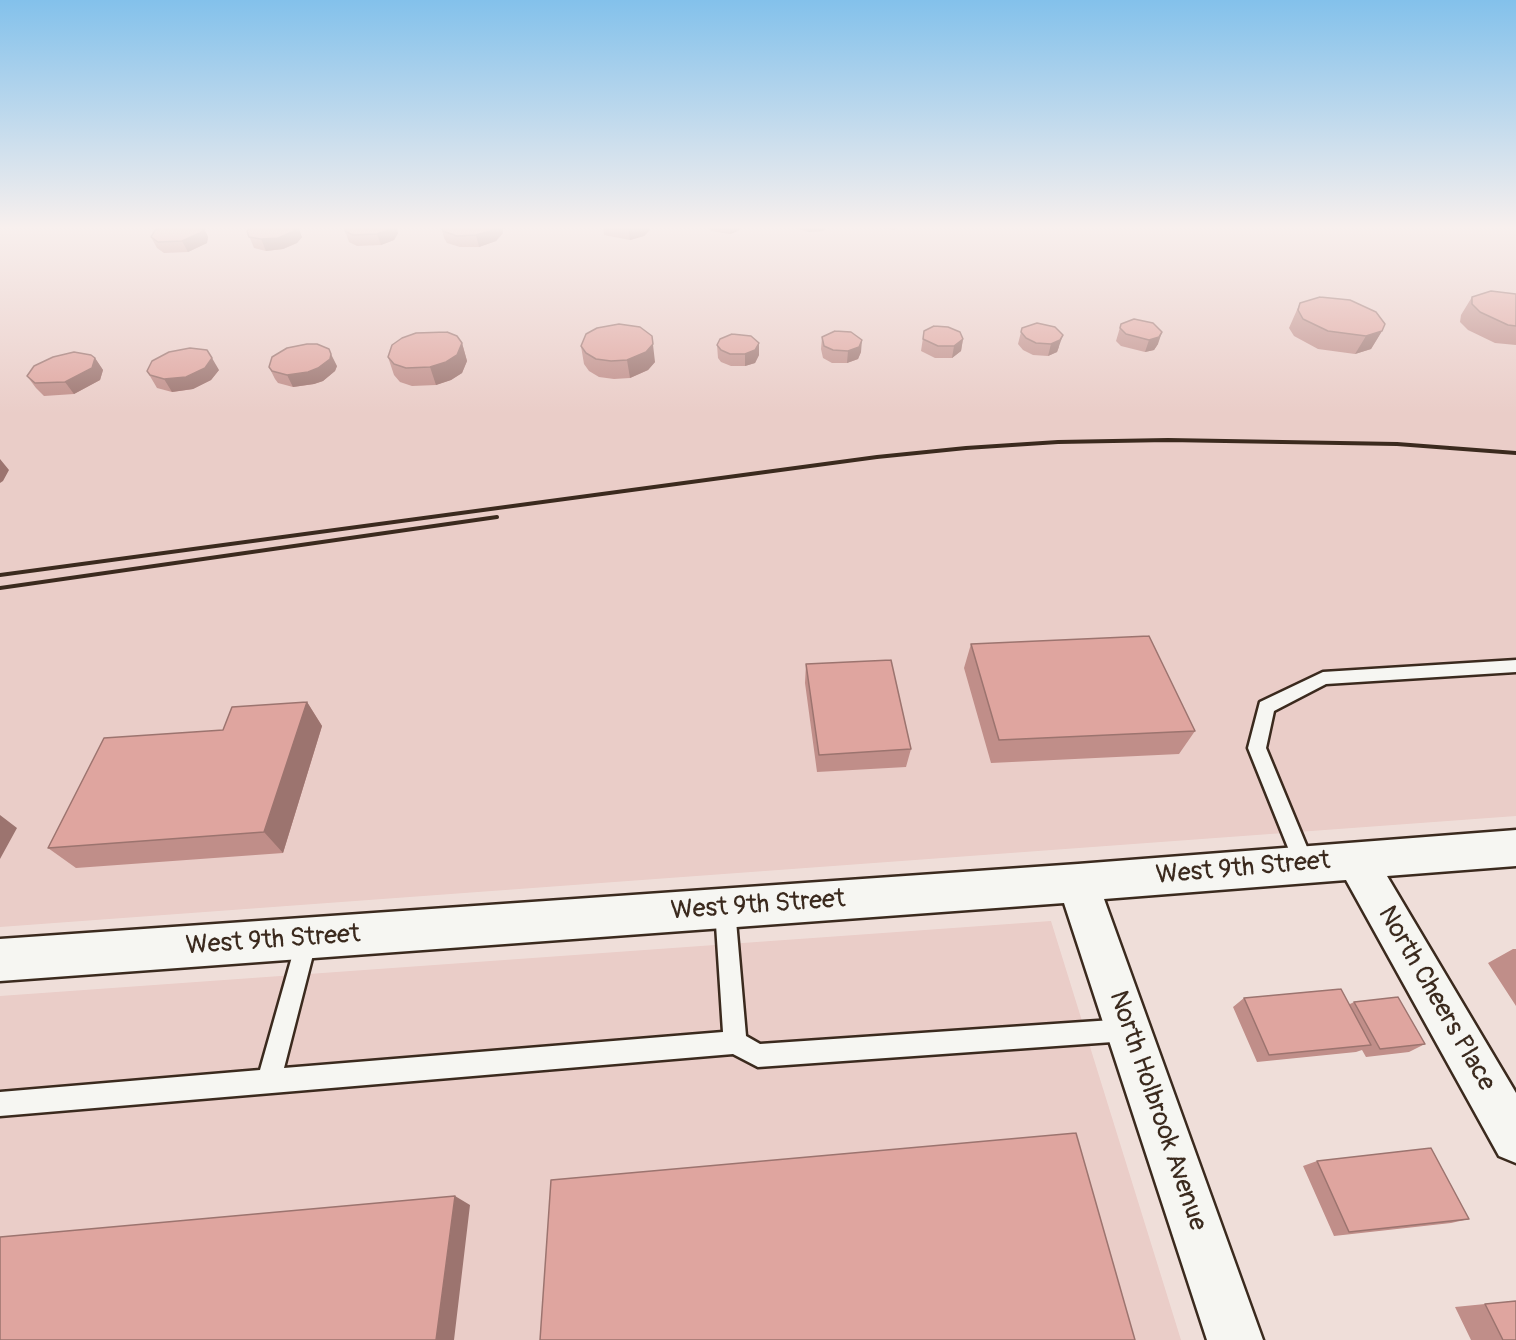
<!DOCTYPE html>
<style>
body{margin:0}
canvas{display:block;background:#efded9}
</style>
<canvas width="1516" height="1340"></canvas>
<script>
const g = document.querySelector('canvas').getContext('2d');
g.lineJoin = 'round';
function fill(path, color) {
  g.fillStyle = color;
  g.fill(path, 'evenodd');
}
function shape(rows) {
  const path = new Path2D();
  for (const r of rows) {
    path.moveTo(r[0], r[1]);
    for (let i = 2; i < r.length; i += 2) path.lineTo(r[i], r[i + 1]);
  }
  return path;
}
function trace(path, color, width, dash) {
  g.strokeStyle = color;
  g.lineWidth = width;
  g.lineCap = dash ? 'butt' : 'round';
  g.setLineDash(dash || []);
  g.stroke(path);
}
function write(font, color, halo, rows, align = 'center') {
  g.font = font + ' Pangolin,sans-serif';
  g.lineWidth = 5;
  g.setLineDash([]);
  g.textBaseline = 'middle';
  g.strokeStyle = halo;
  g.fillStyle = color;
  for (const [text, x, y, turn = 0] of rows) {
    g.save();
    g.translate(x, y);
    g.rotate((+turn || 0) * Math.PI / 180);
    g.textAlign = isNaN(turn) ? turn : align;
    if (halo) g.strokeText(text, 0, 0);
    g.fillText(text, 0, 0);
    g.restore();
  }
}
fill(shape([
 [0,226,1516,226,1516,816,0,927],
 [1051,921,1181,1340,0,1340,0,996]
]), '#eacdc8');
const service = shape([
 [1516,660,1516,672,1326,684,1274,711,1266,748,1314,864,1311,870,1304,873,1297,870,1248,748,1260,702,1323,672,1516,660],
 [725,899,732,902,735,909,746,1036,760,1044,1127,1019,1135,1022,1138,1030,1135,1038,1127,1041,758,1067,733,1054,0,1116,0,1092,260,1070,297,939,300,932,307,929,314,932,317,939,284,1068,723,1032,715,909,718,902,725,899]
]);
const minor = shape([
 [1516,830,1516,866,1387,876,1516,1093,1516,1163,1499,1156,1346,880,1104,899,1263,1340,1207,1340,1064,903,0,981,0,939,1078,864,1516,830]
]);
trace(service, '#3b2a1e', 5);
trace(minor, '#3b2a1e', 5);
fill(service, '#f6f6f2');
fill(minor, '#f6f6f2');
trace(shape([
 [0,575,877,457,966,448,1058,442,1168,440,1397,444,1516,453],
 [0,588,497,517]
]), '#3b2a1e', 4);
fill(shape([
 [164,226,203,226,208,237,207,243,188,252,164,253,157,248,151,237],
 [346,226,396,226,398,233,394,240,381,245,357,246,349,242,345,231],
 [441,226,502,226,503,233,496,241,479,247,460,247,447,243,444,238],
 [603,226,650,226,650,230,644,236,630,240,604,235],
 [709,226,741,226,738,231,730,234,711,231],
 [796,226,827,226,823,231,808,232,796,228],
 [876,226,903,226,893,230],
 [247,231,302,237,297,243,283,249,266,251,254,248],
 [1516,294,1516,345,1495,343,1468,330,1460,322,1461,315,1472,297],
 [1300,303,1382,331,1371,349,1355,354,1318,349,1294,336,1289,328],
 [1121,324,1158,344,1154,350,1145,352,1121,346,1116,341],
 [1022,328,1059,347,1057,352,1048,356,1033,355,1023,350,1018,344],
 [924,331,963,339,961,351,952,358,935,358,921,351],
 [822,337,861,352,858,359,847,363,832,363,823,358,821,349],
 [462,343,467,361,462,373,451,380,436,385,412,386,400,382,394,375,388,357],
 [759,343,759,355,755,363,745,366,731,366,721,362,718,358,717,345],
 [581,346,655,362,648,370,630,378,614,379,599,377,589,371,584,364],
 [95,358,103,370,100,380,74,394,44,396,36,388,27,376],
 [337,366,335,371,323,381,314,384,293,387,278,383,275,379,269,367],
 [219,370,211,380,193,389,172,392,157,388,147,371],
 [971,644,1195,731,1179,754,991,763,964,668],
 [806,664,911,749,906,767,817,772,805,683],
 [307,702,322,726,283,853,76,868,48,848,223,730],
 [1513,949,1516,949,1516,1006,1488,963],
 [1244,998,1350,1004,1354,1002,1425,1044,1409,1052,1366,1057,1362,1050,1356,1052,1257,1062,1233,1007],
 [1317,1161,1469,1219,1451,1223,1334,1236,1303,1166],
 [1485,1304,1516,1340,1471,1340,1455,1307]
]), '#c08e89');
fill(shape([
 [203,226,208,237,207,243,188,252,182,241],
 [297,226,298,226,302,237,297,243,283,249,266,251,261,239],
 [391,226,396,226,398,233,394,240,381,245,377,234],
 [497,226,502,226,503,233,496,241,479,247,476,235],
 [637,226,650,226,650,230,644,236,630,240,629,229],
 [730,226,741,226,741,227,738,231,730,234],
 [808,226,827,226,823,231,808,232],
 [894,226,903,226,893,230],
 [1382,331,1371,349,1355,354,1366,336],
 [1162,332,1158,344,1154,350,1145,352,1149,340],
 [1063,335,1057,352,1048,356,1051,344],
 [652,336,655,362,648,370,630,378,627,360],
 [963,339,961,351,952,358,954,346],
 [862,340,861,352,858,359,847,363,848,351],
 [462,343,467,361,462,373,451,380,436,385,430,367],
 [759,343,759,355,755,363,745,366,745,354],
 [331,354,337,366,335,371,323,381,314,384,293,387,287,375],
 [95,358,103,370,100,380,74,394,65,382],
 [212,358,219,370,211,380,193,389,172,392,164,379],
 [0,459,9,470,3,481,0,483],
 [307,702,322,726,283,853,264,832],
 [0,815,17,828,0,859],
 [455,1196,470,1205,454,1340,436,1340]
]), '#9c746f');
const building = shape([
 [164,226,202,226,202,232,182,241,158,242,151,237,155,230,164,226],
 [254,226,297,226,292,232,278,238,261,239,249,237,247,231,254,226],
 [346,226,391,226,390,229,377,234,353,235,345,231,346,226],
 [441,226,497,226,493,230,476,235,457,236,443,231,441,226],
 [618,226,637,226,629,229,618,226],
 [1491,291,1516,294,1516,326,1508,325,1480,312,1472,304,1472,297,1491,291],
 [1320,297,1350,300,1376,312,1385,324,1382,331,1366,336,1328,331,1303,319,1298,310,1300,303,1320,297],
 [1134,319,1153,323,1162,332,1159,337,1149,340,1126,334,1120,328,1121,324,1134,319],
 [1037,323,1055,327,1063,335,1060,340,1051,344,1036,343,1026,338,1021,332,1022,328,1037,323],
 [619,324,640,327,652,336,653,344,646,352,627,360,611,361,596,359,586,353,581,346,586,334,597,328,619,324],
 [934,326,948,327,960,332,963,339,954,346,938,346,923,339,924,331,934,326],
 [835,331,851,332,862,340,859,347,848,351,833,350,824,346,822,337,835,331],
 [447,332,457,336,462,343,457,355,446,362,430,367,406,368,394,364,388,357,392,345,402,338,416,333,447,332],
 [732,334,751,336,759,343,755,350,745,354,730,354,721,350,717,345,720,339,732,334],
 [307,344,317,344,329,349,331,354,330,359,318,368,308,372,287,375,272,371,269,367,272,357,287,348,307,344],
 [190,348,207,350,212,358,205,368,186,377,164,379,150,375,147,371,152,361,169,352,190,348],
 [74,352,91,355,95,358,92,368,65,382,35,383,27,376,34,366,53,357,74,352],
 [1149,636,1195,731,999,740,971,644,1149,636],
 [891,660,911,749,819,755,806,664,891,660],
 [307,702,264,832,48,848,104,738,223,730,232,707,307,702],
 [1341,989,1371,1045,1269,1055,1244,998,1341,989],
 [1398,997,1425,1044,1380,1049,1354,1002,1398,997],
 [1076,1133,1135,1340,540,1340,551,1180,1076,1133],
 [1431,1148,1469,1219,1349,1232,1317,1161,1431,1148],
 [455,1196,436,1340,0,1340,0,1237,455,1196],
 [1516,1301,1516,1340,1503,1340,1485,1304,1516,1301]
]);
fill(building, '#dfa59f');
trace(building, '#9c746f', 1.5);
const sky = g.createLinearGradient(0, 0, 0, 414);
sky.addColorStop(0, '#83c1eb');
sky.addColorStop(0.55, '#f8f0ee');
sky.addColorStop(1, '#f8f0ee00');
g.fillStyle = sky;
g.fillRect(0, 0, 1516, 414);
write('26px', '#3b2a1e', '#f6f6f2', [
 ["West 9th Street",1243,869,-5],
 ["West 9th Street",758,906,-4],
 ["West 9th Street",273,941,-4],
 ["North Cheers Place",1436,999,60],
 ["North Holbrook Avenue",1157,1111,71]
]);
</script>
